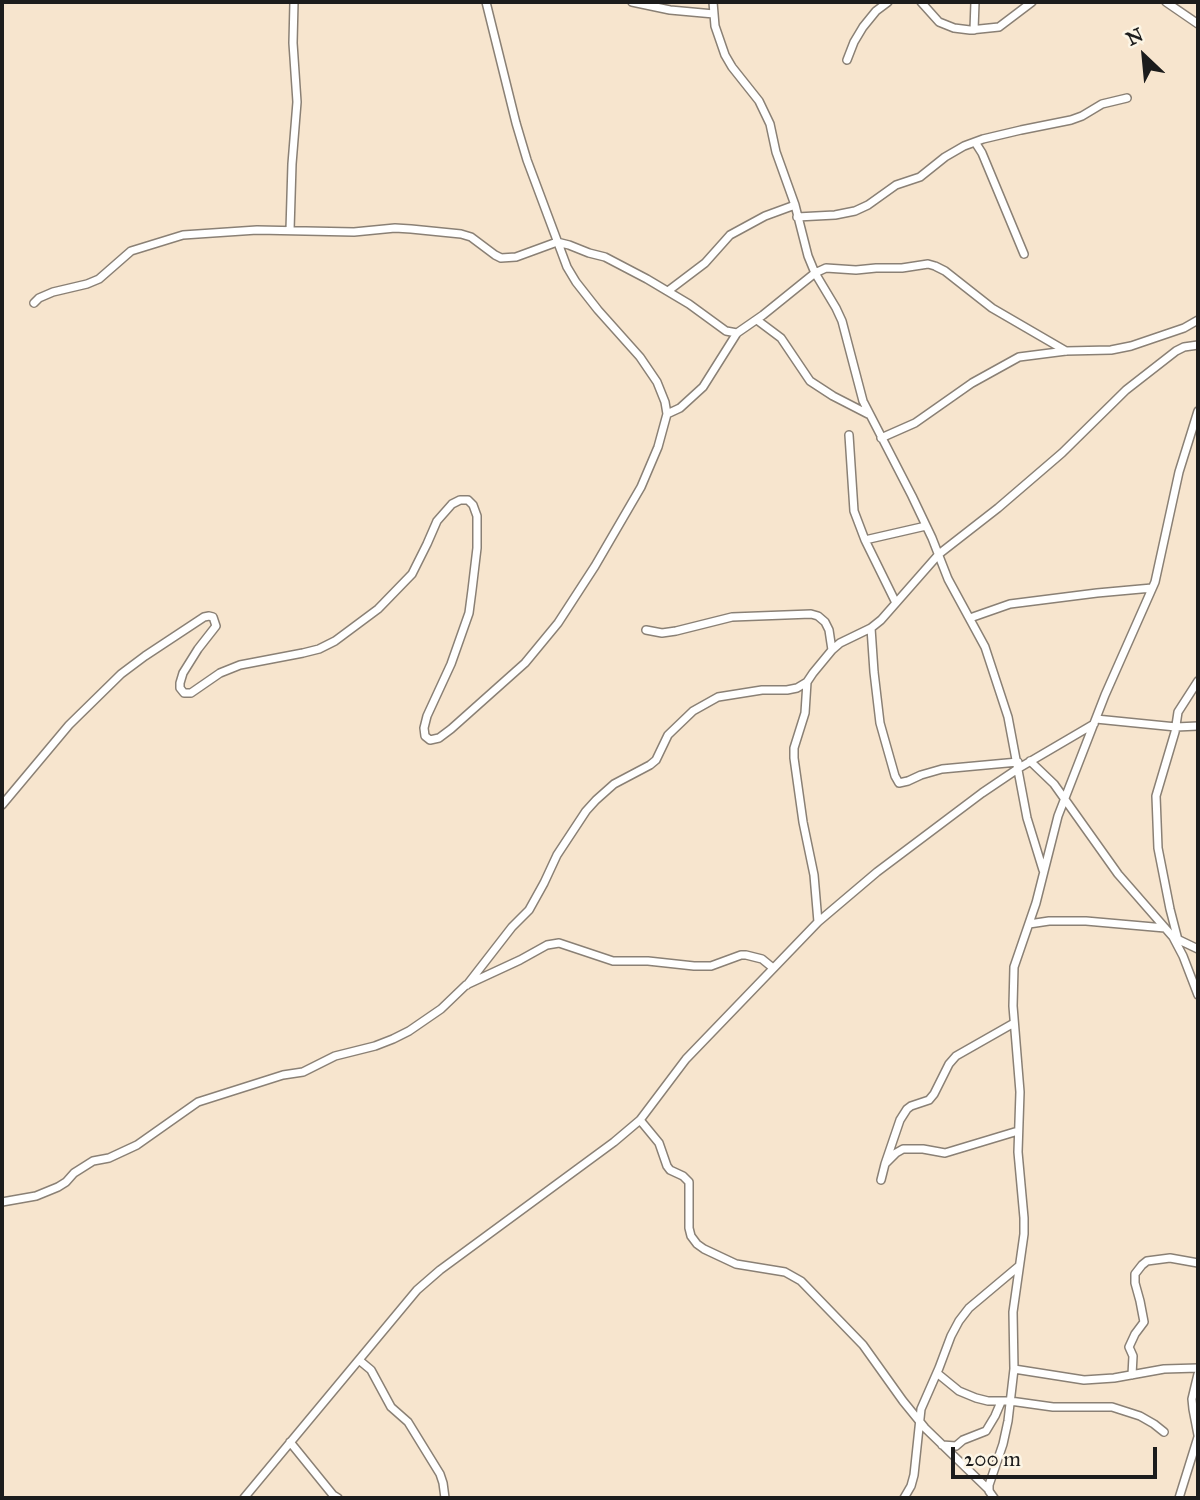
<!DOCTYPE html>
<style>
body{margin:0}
#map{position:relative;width:1200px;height:1500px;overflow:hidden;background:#f7e5ce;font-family:"IM FELL Great Primer",serif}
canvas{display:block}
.frame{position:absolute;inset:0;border:4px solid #1c1c1c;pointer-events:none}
.north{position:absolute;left:1109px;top:21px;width:70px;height:70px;-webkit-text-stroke:5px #fcf5e5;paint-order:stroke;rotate:334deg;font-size:19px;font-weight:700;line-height:28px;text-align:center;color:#1c1c1c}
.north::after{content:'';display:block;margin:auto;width:24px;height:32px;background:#1c1c1c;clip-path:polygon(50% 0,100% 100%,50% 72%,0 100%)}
.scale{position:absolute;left:951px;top:1447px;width:206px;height:32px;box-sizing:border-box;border:4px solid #1c1c1c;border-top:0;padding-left:9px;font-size:21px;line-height:24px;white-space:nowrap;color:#1c1c1c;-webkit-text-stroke:5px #fcf5e5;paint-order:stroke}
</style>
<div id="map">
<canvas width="1200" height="1500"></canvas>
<div class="frame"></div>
<div class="north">N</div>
<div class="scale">200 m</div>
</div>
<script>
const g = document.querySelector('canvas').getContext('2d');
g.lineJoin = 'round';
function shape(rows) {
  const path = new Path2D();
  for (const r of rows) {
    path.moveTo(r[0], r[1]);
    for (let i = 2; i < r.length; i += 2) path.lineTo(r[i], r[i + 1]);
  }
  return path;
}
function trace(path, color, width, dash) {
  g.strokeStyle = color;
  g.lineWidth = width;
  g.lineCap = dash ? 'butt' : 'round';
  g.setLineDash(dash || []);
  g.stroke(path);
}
const minor = shape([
 [632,2,670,10,714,14],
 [713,2,715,26,725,55,732,67,759,101,770,124,776,152,795,205,808,256,815,273,836,308,842,321,863,401,912,496,932,538,948,579,985,647,1008,717,1027,818,1043,870],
 [921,2,939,22,954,28,970,30,999,27,1032,2],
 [1166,2,1198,24],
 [974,30,975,2],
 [847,60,854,42,863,27,876,11,888,2],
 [975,142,982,153,1024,254],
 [797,217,835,215,855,211,868,205,896,185,920,177,945,157,964,146,983,139,1021,130,1071,120,1082,116,1102,104,1127,98],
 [290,230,292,164,297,102,293,43,294,2],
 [668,291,705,263,730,235,765,216,795,205],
 [34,303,39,298,53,292,87,284,99,279,131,251,183,235,257,230,354,232,395,228,411,229,461,234,471,237,495,255,501,258,516,257,557,242,569,245,589,253,605,257,647,279,689,304,726,331,737,333],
 [757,320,781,338,810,381,833,396,868,414],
 [667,414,680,408,703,387,737,333,763,315,815,273,826,268,856,270,876,268,902,268,928,264,935,266,945,271,992,308,1066,351],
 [849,435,854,511,865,540,896,603],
 [881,438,915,423,972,383,1019,357,1066,351,1111,350,1131,346,1184,328,1198,320],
 [865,540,926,526],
 [970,618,1010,604,1097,593,1152,588],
 [871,628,874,672,880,723,895,776,899,783,908,781,921,775,942,769,1018,762],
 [646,630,662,633,676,631,732,617,811,614,818,616,825,622,829,630,832,650],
 [1096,719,1176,727,1198,726],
 [1030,761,1054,784,1118,874,1173,937,1183,956,1198,995],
 [2,805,69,725,121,674,145,656,204,617,209,616,213,617,216,626,198,649,183,673,180,683,180,688,184,693,191,693,220,673,240,665,303,653,319,649,335,641,378,609,412,574,427,544,437,521,452,504,460,500,468,500,473,505,477,516,477,548,472,590,469,613,451,664,427,716,424,728,425,736,430,740,439,738,451,729,525,663,558,623,595,566,641,487,658,447,667,414,665,402,657,382,640,357,598,310,576,282,567,267,527,160,516,123,486,2],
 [818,922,814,875,803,822,794,758,794,748,805,713,807,682,813,673,832,650,840,643,871,628,881,620,939,554,998,508,1062,453,1126,390,1176,351,1184,347,1198,345],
 [1029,924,1049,921,1086,921,1165,928],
 [1177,939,1198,949],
 [1178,940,1170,909,1158,848,1156,796,1175,732,1178,712,1198,681],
 [467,985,512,927,529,910,544,883,557,855,586,811,596,800,614,784,650,765,656,760,668,735,693,711,718,697,762,690,787,690,797,688,807,682],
 [640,1120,659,1143,667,1166,670,1170,683,1176,689,1182,689,1228,691,1236,697,1244,704,1249,736,1264,785,1272,801,1281,863,1345,903,1401,925,1428,989,1490],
 [885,1164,900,1120,907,1109,911,1106,929,1100,934,1094,949,1064,956,1056,1014,1023],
 [881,1180,885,1164,896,1153,903,1149,923,1149,945,1153,1018,1131],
 [2,1202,36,1196,58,1187,66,1182,74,1173,93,1161,109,1158,137,1145,198,1102,283,1075,303,1072,335,1056,375,1046,393,1039,409,1031,441,1009,466,985,520,960,547,945,559,943,613,961,648,961,694,966,711,966,741,955,746,955,762,959,773,968],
 [359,1360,371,1370,391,1407,408,1422,440,1474,443,1483,445,1498],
 [1014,1369,1084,1380,1114,1378,1164,1369,1198,1368],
 [937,1373,959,1391,976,1398,988,1401,1010,1401,1053,1407,1112,1407,1140,1416,1154,1424,1164,1432],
 [1198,1374,1192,1399,1193,1409,1198,1435],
 [1132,1375,1133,1356,1129,1347,1135,1334,1144,1322,1140,1301,1135,1283,1135,1274,1142,1265,1147,1261,1170,1258,1198,1263],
 [290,1442,333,1495,338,1498],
 [942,1445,956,1446,963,1440,986,1431,995,1416,1001,1402],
 [244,1498,417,1290,440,1270,614,1142,640,1120,686,1059,818,922,877,872,982,793,1019,768,1094,724],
 [904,1498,911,1486,914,1475,921,1409,939,1368,951,1336,959,1321,969,1308,1019,1266],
 [994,1498,989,1491,989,1485,1003,1444,1008,1421,1014,1369,1013,1312,1024,1234,1024,1218,1018,1152,1020,1092,1013,1006,1014,967,1036,903,1058,816,1105,695,1155,582,1179,472,1198,411],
 [1179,1498,1198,1437]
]);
trace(minor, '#8a8075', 10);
trace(minor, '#fff', 7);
</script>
